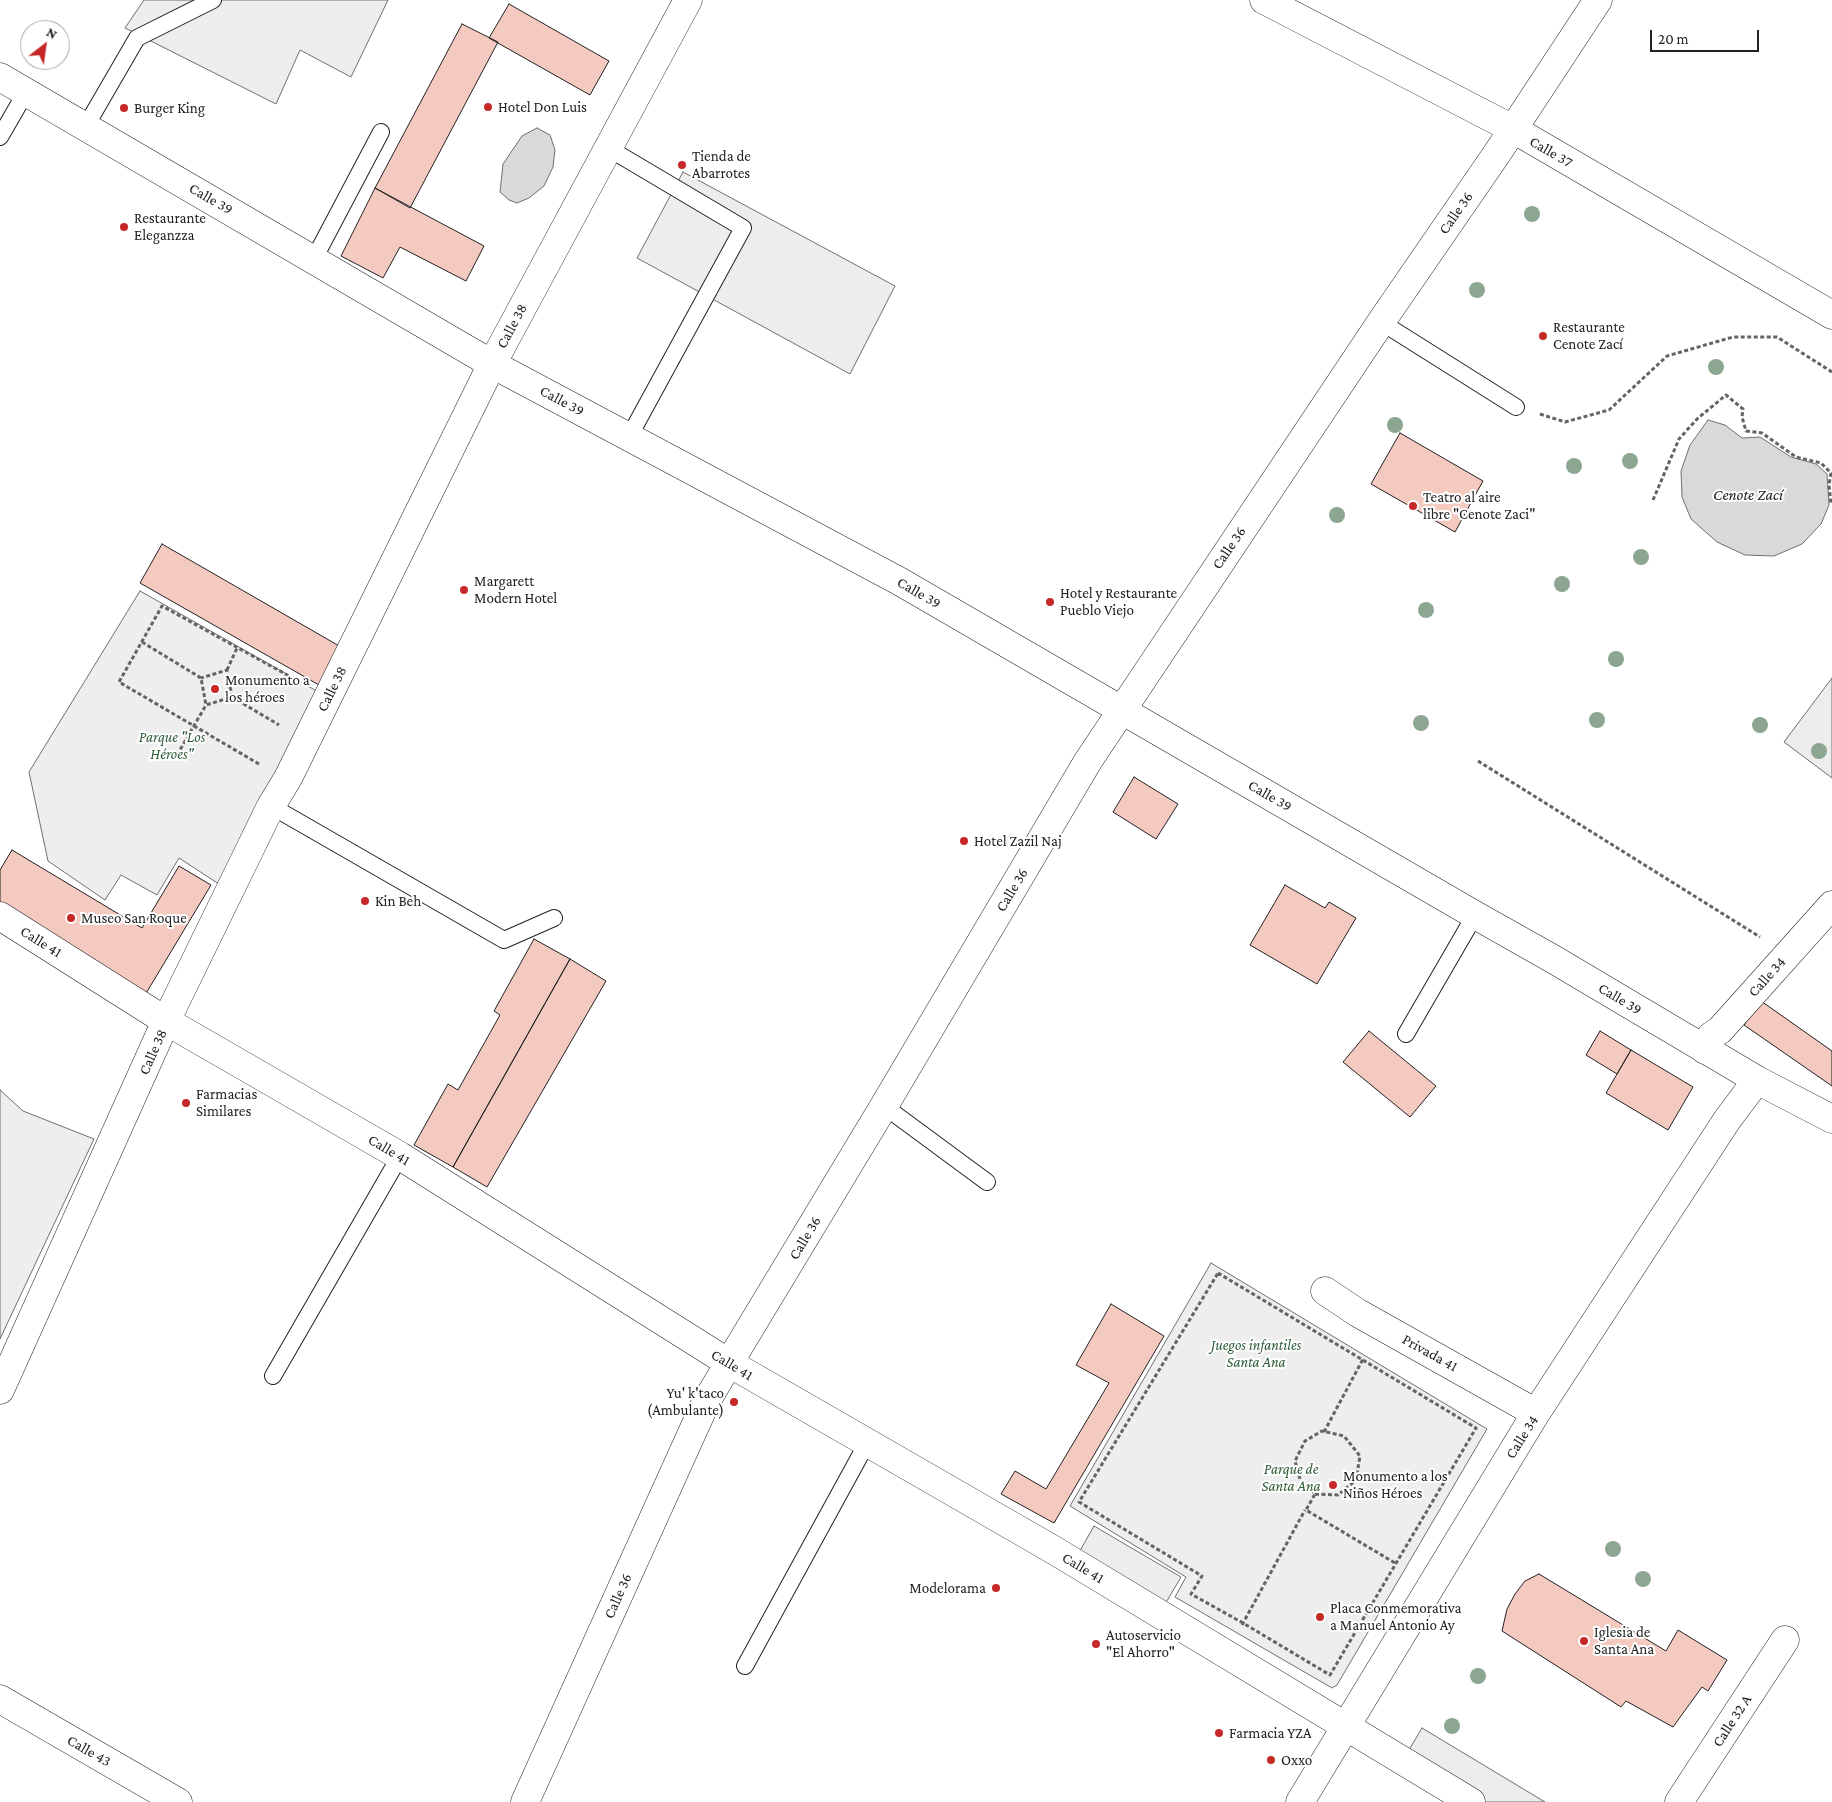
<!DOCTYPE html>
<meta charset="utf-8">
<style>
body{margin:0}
#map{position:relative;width:1832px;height:1802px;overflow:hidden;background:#fff;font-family:"Crimson Pro",serif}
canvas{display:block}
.north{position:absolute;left:20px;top:20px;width:50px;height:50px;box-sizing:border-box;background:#fff;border:1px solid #a7a7a7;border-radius:50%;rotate:30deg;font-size:14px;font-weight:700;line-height:20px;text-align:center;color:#222}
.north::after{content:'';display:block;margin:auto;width:18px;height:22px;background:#c62828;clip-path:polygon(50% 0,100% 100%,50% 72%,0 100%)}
.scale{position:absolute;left:1650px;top:30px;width:109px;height:22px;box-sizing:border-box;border:2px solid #222;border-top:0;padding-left:6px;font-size:15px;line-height:18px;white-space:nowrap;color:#222;-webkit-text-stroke:4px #fff;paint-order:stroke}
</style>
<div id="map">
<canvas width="1832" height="1802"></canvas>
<div class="north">N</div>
<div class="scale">20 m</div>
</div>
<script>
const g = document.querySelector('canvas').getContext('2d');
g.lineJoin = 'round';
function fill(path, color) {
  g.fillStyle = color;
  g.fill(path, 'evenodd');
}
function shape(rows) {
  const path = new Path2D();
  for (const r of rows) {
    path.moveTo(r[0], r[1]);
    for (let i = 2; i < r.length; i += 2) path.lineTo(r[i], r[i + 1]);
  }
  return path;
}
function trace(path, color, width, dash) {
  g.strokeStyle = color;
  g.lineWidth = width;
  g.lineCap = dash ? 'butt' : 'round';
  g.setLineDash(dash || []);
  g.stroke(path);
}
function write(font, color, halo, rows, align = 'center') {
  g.font = font + ' "Crimson Pro",serif';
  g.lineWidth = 4;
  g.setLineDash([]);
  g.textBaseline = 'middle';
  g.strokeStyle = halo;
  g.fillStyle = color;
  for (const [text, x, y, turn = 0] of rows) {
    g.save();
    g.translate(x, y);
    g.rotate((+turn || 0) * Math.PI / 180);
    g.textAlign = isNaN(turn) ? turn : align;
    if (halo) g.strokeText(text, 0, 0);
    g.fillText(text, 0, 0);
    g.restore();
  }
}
const green = shape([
 [140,591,322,694,222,886,179,858,157,895,121,875,105,900,48,861,29,772,140,591],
 [0,1090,23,1111,94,1139,0,1339,0,1090],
 [1211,1263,1487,1429,1337,1685,1332,1688,1175,1597,1186,1577,1070,1506,1211,1263]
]);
fill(green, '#eee');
trace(green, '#6f6f6f', 1);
const parking = shape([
 [144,0,388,0,351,77,300,50,276,104,125,28,144,0],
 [683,172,895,286,850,374,637,258,683,172],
 [1832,678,1832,778,1784,742,1832,678],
 [1094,1526,1181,1577,1164,1606,1077,1556,1094,1526],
 [1422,1728,1545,1802,1474,1802,1403,1760,1422,1728]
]);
fill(parking, '#ededed');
trace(parking, '#6f6f6f', 1);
const water = shape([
 [537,128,550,135,555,150,553,167,544,186,529,198,517,203,509,200,500,192,503,164,522,136,537,128],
 [1708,420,1725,425,1742,438,1760,437,1791,457,1816,464,1827,474,1829,505,1821,524,1802,544,1774,556,1745,555,1717,542,1691,519,1682,497,1681,471,1690,445,1708,420]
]);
fill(water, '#d9d9d9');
trace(water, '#6f6f6f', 1);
const building = shape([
 [509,4,609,61,590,95,489,38,509,4],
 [462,24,498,42,410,208,375,188,462,24],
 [375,188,484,246,466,281,400,247,383,278,341,256,375,188],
 [1400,433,1483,481,1455,532,1371,484,1400,433],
 [162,544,341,647,319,685,140,583,162,544],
 [1134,777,1178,804,1156,839,1113,812,1134,777],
 [12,850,142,928,179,866,211,885,145,995,0,907,0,870,12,850],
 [1285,885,1325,908,1329,902,1356,918,1317,984,1250,945,1285,885],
 [534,939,570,959,453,1167,414,1145,448,1084,458,1090,500,1015,494,1011,534,939],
 [570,959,606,981,487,1187,453,1167,570,959],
 [1761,1001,1832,1051,1832,1086,1744,1025,1761,1001],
 [1369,1031,1436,1086,1410,1117,1343,1062,1369,1031],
 [1600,1031,1631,1050,1617,1074,1586,1055,1600,1031],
 [1631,1050,1693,1087,1668,1130,1606,1093,1631,1050],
 [1111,1304,1164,1336,1054,1523,1001,1494,1015,1471,1046,1489,1109,1383,1076,1365,1111,1304],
 [1539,1574,1666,1651,1678,1630,1727,1660,1708,1691,1702,1687,1673,1727,1626,1701,1621,1707,1502,1631,1507,1609,1515,1594,1525,1581,1539,1574]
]);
fill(building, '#f3c9c0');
trace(building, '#222', 1);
const lane = shape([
 [86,126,137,38,213,0],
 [0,137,26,92],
 [608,148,743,228,629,437],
 [314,259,381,132],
 [1381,322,1516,407],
 [271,806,504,940,554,918],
 [1406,1034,1475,915],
 [884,1106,987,1182],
 [273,1376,400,1156],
 [745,1666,867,1443]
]);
const street = shape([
 [1705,1050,1711,1036,1720,1030,1832,905],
 [1325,1291,1358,1313,1536,1413],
 [0,1390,166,1021,271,806,288,778,492,364,688,0],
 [0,1699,178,1802],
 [525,1802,706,1402,729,1363,884,1106,1088,761,1381,322,1498,152,1598,0],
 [1300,1802,1536,1413,1727,1120,1757,1080],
 [1679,1802,1785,1640]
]);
const secondary = shape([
 [1264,0,1513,129,1832,315],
 [0,77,492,364,899,581,1475,915,1553,959,1757,1080,1832,1119],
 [0,916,166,1021,400,1156,729,1363,1052,1549,1471,1802]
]);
trace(lane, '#222', 18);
trace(street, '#222', 29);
trace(secondary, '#222', 29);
trace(shape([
 [1540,414,1565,422,1609,410,1667,356,1733,337,1777,337,1832,372],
 [1653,500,1679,439,1697,419,1726,395,1743,409,1742,417,1746,431,1762,433,1796,457,1821,463,1831,473,1829,485,1831,504],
 [142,642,201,678,206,705,232,697,227,670,201,678],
 [227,670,237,648],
 [232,697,279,725],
 [177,755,206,705],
 [1478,761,1760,937],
 [259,764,119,682,162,606,300,682],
 [1218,1273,1476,1428,1330,1675,1243,1623,1191,1594,1202,1576,1079,1502,1218,1273],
 [1324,1432,1363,1359],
 [1315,1494,1338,1495,1356,1480,1360,1456,1344,1436,1322,1431,1305,1441,1295,1461,1300,1479,1315,1494,1306,1510,1395,1563],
 [1242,1625,1305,1510]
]), '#646464', 3, [4, 2.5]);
trace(lane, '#fff', 16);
trace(street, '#fff', 28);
trace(secondary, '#fff', 28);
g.fillStyle = '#8da692';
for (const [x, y] of [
 [1532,214],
 [1477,290],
 [1716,367],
 [1395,425],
 [1630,461],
 [1574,466],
 [1337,515],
 [1641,557],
 [1562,584],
 [1426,610],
 [1616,659],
 [1597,720],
 [1421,723],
 [1760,725],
 [1819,751],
 [1613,1549],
 [1643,1579],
 [1478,1676],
 [1452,1726]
]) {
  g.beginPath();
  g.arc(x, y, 8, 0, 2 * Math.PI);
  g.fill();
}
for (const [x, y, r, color] of [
 [488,107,5,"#c62828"],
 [124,108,5,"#c62828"],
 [682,165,5,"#c62828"],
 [124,227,5,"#c62828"],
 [1543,336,5,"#c62828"],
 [1413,506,5,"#c62828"],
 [464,590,5,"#c62828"],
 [1050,602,5,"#c62828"],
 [215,689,5,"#c62828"],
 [964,841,5,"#c62828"],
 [365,901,5,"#c62828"],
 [71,918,5,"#c62828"],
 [186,1103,5,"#c62828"],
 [734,1402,5,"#c62828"],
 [1333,1485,5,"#c62828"],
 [996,1588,5,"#c62828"],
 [1320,1617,5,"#c62828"],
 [1584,1641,5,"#c62828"],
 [1096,1644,5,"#c62828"],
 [1219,1733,5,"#c62828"],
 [1271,1760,5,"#c62828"]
]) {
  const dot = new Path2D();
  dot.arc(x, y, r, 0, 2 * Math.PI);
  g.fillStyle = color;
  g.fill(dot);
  trace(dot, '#fff', 2);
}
write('15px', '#222', '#fff', [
 ["Hotel Don Luis",498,107],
 ["Burger King",134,108],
 ["Tienda de",692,156],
 ["Abarrotes",692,173],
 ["Restaurante",134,218],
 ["Eleganzza",134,235],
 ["Restaurante",1553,327],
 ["Cenote Zací",1553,344],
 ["Teatro al aire",1423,497],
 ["libre \"Cenote Zaci\"",1423,514],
 ["Margarett",474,581],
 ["Modern Hotel",474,598],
 ["Hotel y Restaurante",1060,593],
 ["Pueblo Viejo",1060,610],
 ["Monumento a",225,680],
 ["los héroes",225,697],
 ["Hotel Zazil Naj",974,841],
 ["Kin Beh",375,901],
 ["Museo San Roque",81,918],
 ["Farmacias",196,1094],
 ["Similares",196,1111],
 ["Yu' k'taco",724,1393,"right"],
 ["(Ambulante)",724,1410,"right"],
 ["Monumento a los",1343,1476],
 ["Niños Héroes",1343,1493],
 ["Modelorama",986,1588,"right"],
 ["Placa Conmemorativa",1330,1608],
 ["a Manuel Antonio Ay",1330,1625],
 ["Iglesia de",1594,1632],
 ["Santa Ana",1594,1649],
 ["Autoservicio",1106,1635],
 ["\"El Ahorro\"",1106,1652],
 ["Farmacia YZA",1229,1733],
 ["Oxxo",1281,1760]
], 'left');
write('15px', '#222', '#fff', [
 ["Calle 37",1551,152,30],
 ["Calle 39",211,199,30],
 ["Calle 36",1456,213,-55],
 ["Calle 38",512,326,-62],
 ["Calle 39",562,401,28],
 ["Calle 36",1229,548,-56],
 ["Calle 39",919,593,30],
 ["Calle 38",332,689,-64],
 ["Calle 39",1270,796,30],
 ["Calle 36",1012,890,-59],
 ["Calle 41",41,942,32],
 ["Calle 34",1767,977,-48],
 ["Calle 39",1620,999,31],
 ["Calle 38",153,1052,-66],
 ["Calle 41",389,1150,31],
 ["Calle 36",805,1238,-59],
 ["Privada 41",1430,1353,29],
 ["Calle 41",732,1365,31],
 ["Calle 34",1522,1437,-58],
 ["Calle 41",1083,1568,31],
 ["Calle 36",618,1596,-66],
 ["Calle 32 A",1732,1721,-57],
 ["Calle 43",89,1751,30]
]);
write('italic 15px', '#2f5e38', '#fff', [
 ["Parque \"Los",172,737],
 ["Héroes\"",172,754],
 ["Juegos infantiles",1256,1345],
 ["Santa Ana",1256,1362],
 ["Parque de",1291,1469],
 ["Santa Ana",1291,1486]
]);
write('italic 16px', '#222', '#fff', [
 ["Cenote Zací",1748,495]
]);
</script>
